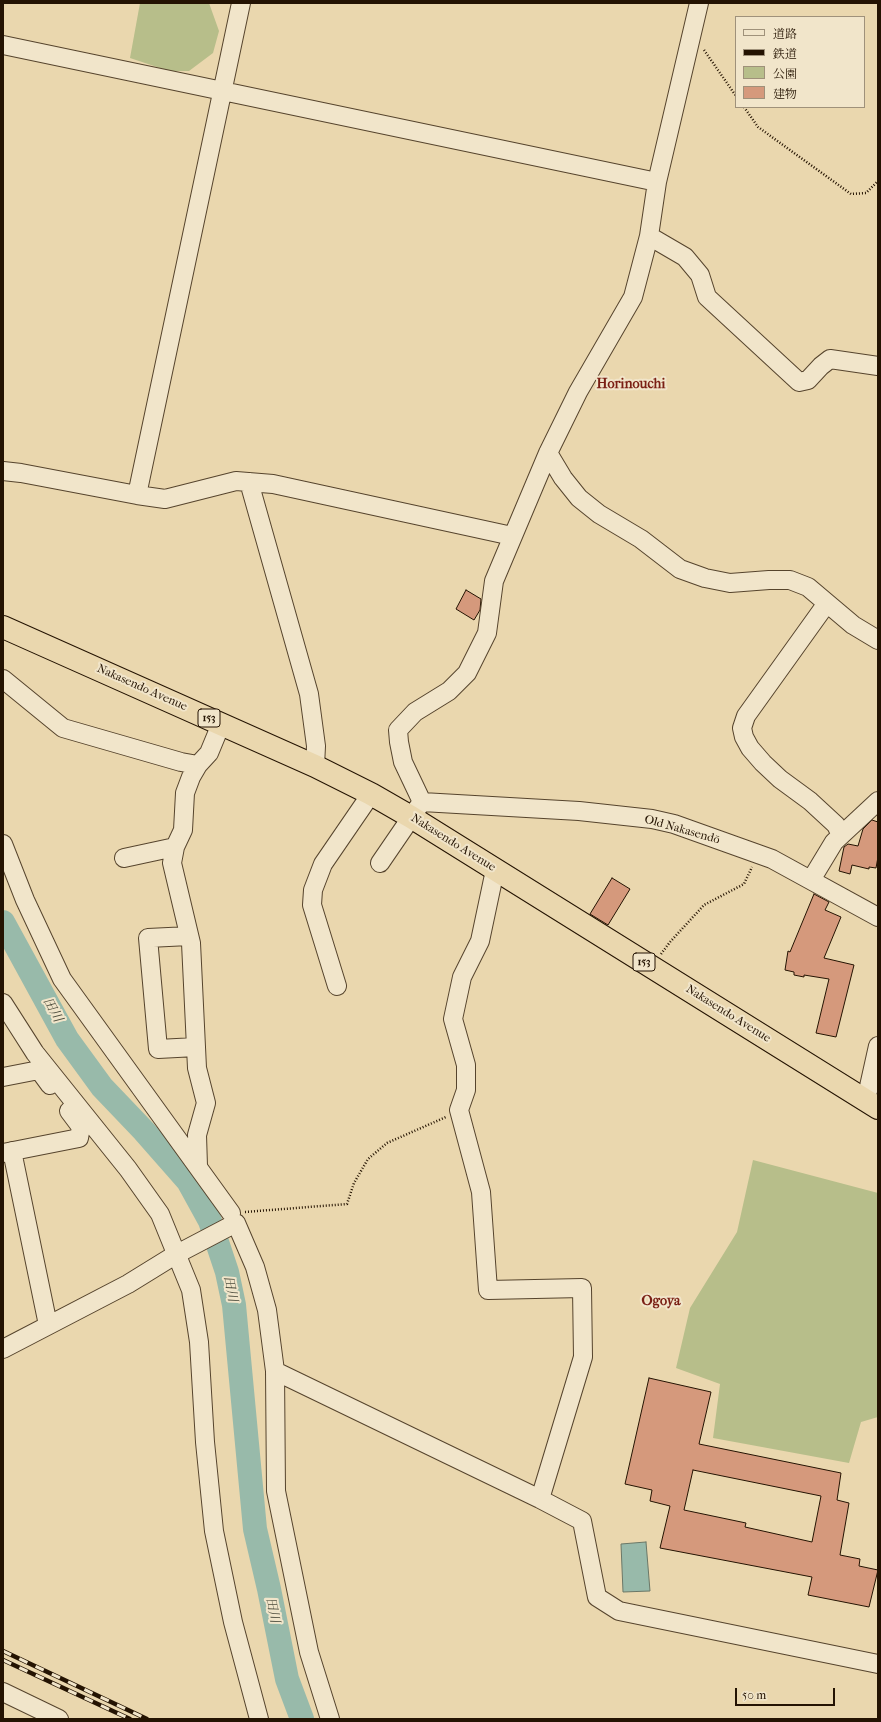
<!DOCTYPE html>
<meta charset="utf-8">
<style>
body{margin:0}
#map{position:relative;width:881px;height:1722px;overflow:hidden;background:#ead7ae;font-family:"IM FELL French Canon","Noto Serif JP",serif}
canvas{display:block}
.frame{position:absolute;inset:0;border:4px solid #241302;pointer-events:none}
.legend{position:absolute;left:735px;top:16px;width:130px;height:92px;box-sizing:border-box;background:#f1e5ca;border:1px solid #9f917a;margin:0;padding:5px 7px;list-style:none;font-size:12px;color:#241302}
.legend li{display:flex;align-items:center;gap:8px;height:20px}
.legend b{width:20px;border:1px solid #9f917a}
.scale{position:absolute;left:735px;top:1688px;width:100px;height:18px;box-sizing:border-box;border:2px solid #241302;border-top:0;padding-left:5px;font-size:12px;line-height:14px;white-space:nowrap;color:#241302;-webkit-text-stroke:3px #f1e5ca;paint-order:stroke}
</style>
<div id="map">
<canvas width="881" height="1722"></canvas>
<div class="frame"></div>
<ul class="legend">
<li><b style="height:5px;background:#f1e5ca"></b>道路</li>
<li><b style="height:5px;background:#241302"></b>鉄道</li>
<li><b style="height:11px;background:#b7be8a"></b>公園</li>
<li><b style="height:11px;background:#d5997c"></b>建物</li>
</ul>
<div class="scale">50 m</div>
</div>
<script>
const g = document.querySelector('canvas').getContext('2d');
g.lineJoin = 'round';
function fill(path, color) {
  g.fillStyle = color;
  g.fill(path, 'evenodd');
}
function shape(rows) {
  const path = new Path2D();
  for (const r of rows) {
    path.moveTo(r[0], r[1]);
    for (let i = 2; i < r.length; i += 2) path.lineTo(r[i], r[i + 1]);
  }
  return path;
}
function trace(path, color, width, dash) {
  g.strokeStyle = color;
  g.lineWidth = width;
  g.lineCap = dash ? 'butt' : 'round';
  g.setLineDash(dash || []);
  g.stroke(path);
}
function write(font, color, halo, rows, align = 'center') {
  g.font = font + ' "IM FELL French Canon","Noto Serif JP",serif';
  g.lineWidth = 4;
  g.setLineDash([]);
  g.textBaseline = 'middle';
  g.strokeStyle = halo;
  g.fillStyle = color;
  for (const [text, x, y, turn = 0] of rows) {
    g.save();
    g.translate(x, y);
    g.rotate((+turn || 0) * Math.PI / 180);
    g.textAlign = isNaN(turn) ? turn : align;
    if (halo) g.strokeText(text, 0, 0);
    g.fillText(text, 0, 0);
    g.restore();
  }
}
fill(shape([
 [140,3,209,3,219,31,213,53,189,71,169,71,130,58],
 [753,1160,878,1193,878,1417,861,1422,849,1463,713,1438,720,1384,676,1368,690,1308,737,1232]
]), '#b7be8a');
const water = shape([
 [646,1542,650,1591,623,1592,621,1544,646,1542]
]);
fill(water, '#98baaa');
trace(water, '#6a7767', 1);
trace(shape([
 [3,922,67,1039,102,1087,144,1131,188,1181,210,1221,227,1272,234,1305,255,1529,269,1589,287,1679,302,1719]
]), '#98baaa', 24);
const building = shape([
 [466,590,481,599,480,610,474,620,456,609,466,590],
 [872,820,878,822,878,857,876,868,869,867,869,869,852,865,850,874,839,871,844,847,848,844,858,846,863,829,872,820],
 [612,878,630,889,608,925,590,914,612,878],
 [814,894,829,902,825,910,841,917,824,958,854,965,836,1037,816,1033,829,979,804,975,804,977,794,975,794,972,785,970,788,951,790,952,814,894],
 [649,1378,711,1392,699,1444,841,1473,837,1500,849,1503,840,1555,860,1559,859,1566,878,1570,869,1607,808,1595,812,1577,660,1548,670,1506,650,1501,652,1490,625,1484,649,1378],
 [693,1470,821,1496,812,1542,745,1527,746,1523,684,1510,693,1470]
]);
fill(building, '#d5997c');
trace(building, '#241302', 1);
const minor = shape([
 [3,45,657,182],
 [649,236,685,257,700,275,707,297,799,382,808,380,821,366,830,359,878,366],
 [548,453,563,478,579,498,599,514,641,539,680,569,705,578,730,583,769,580,790,580,808,587,853,625,878,640],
 [3,471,21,473,137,495,165,499,236,481,273,484,512,536],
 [249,482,309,694,316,746,315,766],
 [137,495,241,3],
 [827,603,746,716,742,728,744,737,750,748,763,763,780,779,810,801,836,825,841,835],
 [3,679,63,728,181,762,198,765],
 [422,802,403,762,399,742,398,730,415,712,449,691,467,673,487,633,494,581,548,453,578,392,633,297,649,236,657,182,699,3],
 [422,802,579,811,652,819,674,824,772,859,878,917],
 [3,844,25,900,62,979,231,1213],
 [124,858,175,847],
 [380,863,419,806],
 [495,870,480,941,462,977,453,1019,466,1065,466,1090,459,1110,481,1192,488,1290,582,1288,583,1357,540,1499],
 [811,880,834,842,878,801],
 [189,936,148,938,158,1049,196,1047],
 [337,986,312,905,313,890,323,864,371,794],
 [3,1003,35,1053,128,1169,160,1214,191,1290,199,1342,205,1442,214,1531,233,1622,259,1719],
 [3,1077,39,1070,50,1085],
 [866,1100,878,1046],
 [12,1151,48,1325],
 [3,1153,79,1138,81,1127,69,1111],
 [198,1166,197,1135,206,1103,197,1068,191,943,172,863,175,847,183,830,185,793,191,777,198,765,209,753,221,724],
 [3,1349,128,1284,175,1255,236,1223,255,1267,267,1310,275,1371,276,1491,309,1652,330,1719],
 [275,1371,540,1499,582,1521,597,1597,619,1611,878,1664],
 [3,1692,59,1719]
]);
const highway = shape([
 [3,627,315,766,371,794,411,817,878,1108]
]);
trace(minor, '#56442d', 20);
trace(highway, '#241302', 24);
trace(shape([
 [704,50,736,96],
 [744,107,758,127,851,194,866,193,878,181],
 [661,954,670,942,704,905,744,884,752,867],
 [245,1212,347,1204,354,1183,368,1159,387,1143,446,1117]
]), '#241302', 2.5, [1, 2]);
trace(minor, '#f1e5ca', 18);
trace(highway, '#ead7ae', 22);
const rail = shape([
 [3,1651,147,1719],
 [3,1660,130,1719]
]);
trace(rail, '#241302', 4.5);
trace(rail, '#f1e5ca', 3, [9]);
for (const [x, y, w] of [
 [209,718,22],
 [644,962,22]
]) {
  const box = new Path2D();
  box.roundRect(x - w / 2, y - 9, w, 18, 3);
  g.fillStyle = '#f1e5ca';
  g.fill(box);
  trace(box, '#241302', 1);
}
write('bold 11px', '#241302', null, [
 ["153",209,718],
 ["153",644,962]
]);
write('12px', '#241302', '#f1e5ca', [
 ["Nakasendo Avenue",142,688,24],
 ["Old Nakasendō",682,830,16],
 ["Nakasendo Avenue",453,843,32],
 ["Nakasendo Avenue",728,1014,32]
]);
write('italic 13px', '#4d4d3d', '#f1e5ca', [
 ["田川",52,1010,61],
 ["田川",230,1289,79],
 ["田川",272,1610,78]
]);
write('bold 14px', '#7a1f14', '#f1e5ca', [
 ["Horinouchi",631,385],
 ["Ogoya",661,1302]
]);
</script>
